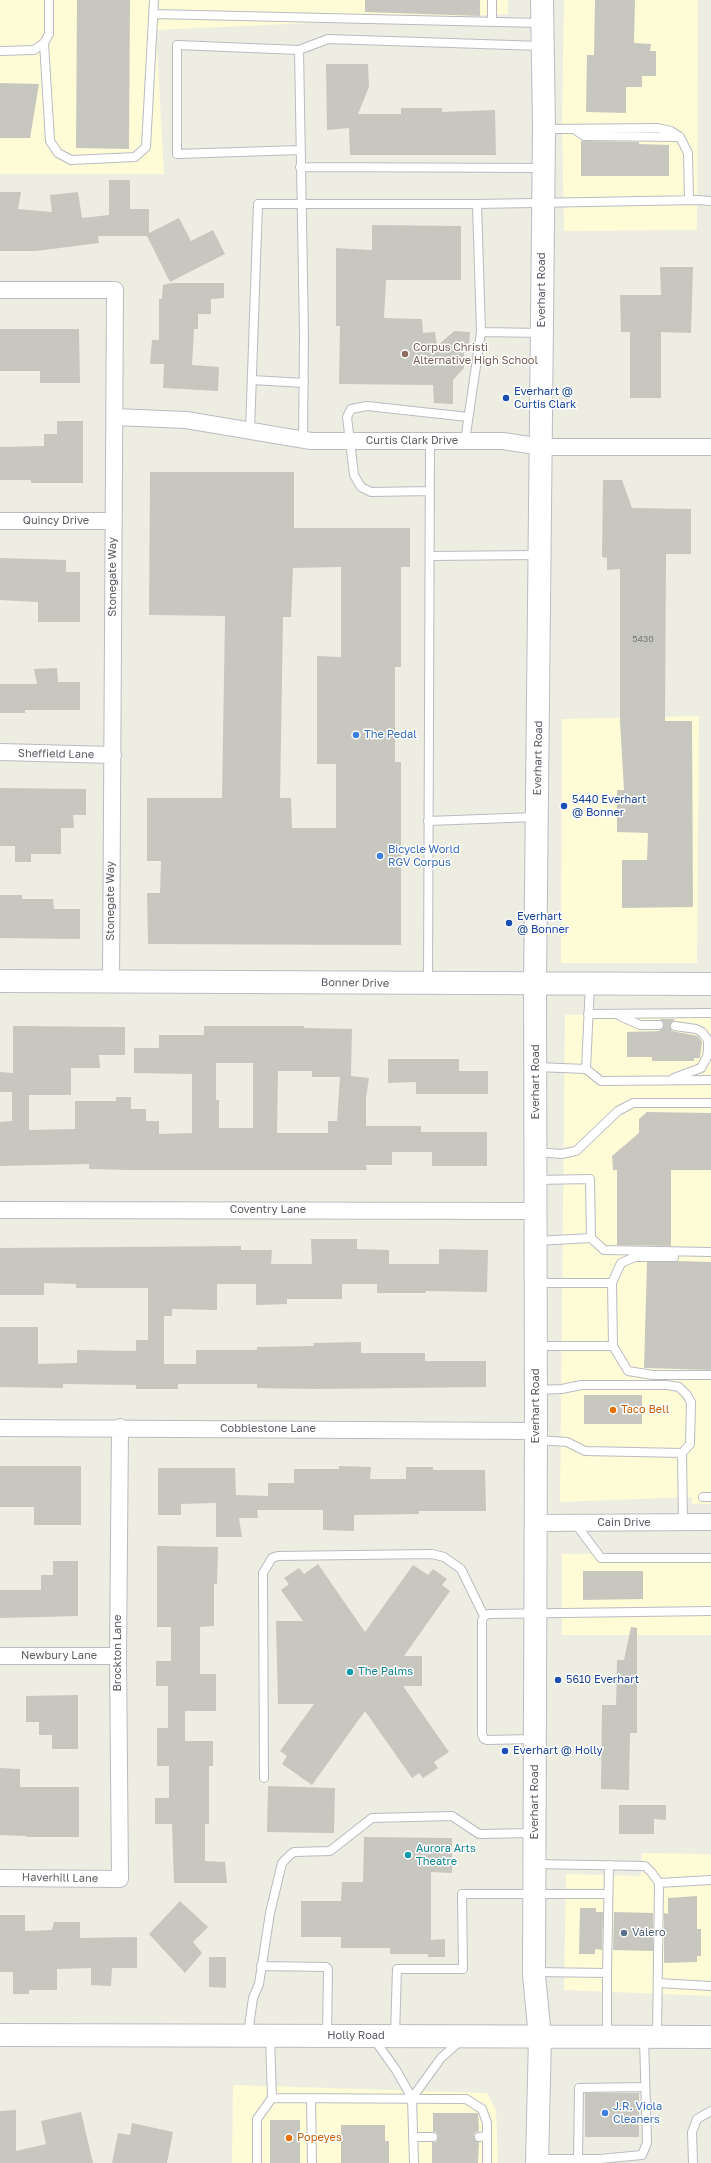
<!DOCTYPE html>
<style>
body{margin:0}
canvas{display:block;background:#edede2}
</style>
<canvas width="711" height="2163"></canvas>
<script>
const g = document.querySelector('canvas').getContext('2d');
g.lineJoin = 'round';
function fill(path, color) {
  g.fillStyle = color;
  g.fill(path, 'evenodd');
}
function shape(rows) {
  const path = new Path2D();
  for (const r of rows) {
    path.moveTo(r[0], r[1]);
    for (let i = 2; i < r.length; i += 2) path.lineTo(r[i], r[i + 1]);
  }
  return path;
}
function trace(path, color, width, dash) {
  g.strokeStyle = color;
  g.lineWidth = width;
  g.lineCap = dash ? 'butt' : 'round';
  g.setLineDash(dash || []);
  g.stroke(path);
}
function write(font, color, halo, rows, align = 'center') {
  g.font = font + ' "Golos Text",sans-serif';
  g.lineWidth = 3;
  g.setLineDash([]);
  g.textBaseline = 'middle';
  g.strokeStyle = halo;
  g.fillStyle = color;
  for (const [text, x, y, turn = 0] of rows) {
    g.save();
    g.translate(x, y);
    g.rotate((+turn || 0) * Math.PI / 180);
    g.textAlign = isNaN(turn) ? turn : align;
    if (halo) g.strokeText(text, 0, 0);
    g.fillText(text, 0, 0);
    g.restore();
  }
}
fill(shape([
 [0,0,508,0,508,14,156,30,164,174,0,174],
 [564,0,698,0,697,230,564,231,562,124],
 [699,716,697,963,561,963,562,719],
 [711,1010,711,1504,692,1504,692,1497,560,1502,565,1015],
 [711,1553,711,1635,562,1635,562,1554],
 [642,1853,711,1854,711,1996,564,1990,566,1874,641,1876],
 [233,2085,487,2093,496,2110,498,2163,232,2163]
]), '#fefcd7');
fill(shape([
 [77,0,130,0,129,149,76,148],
 [365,0,480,0,480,16,365,12],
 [595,0,635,0,634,43,651,44,650,51,656,51,656,76,642,76,642,87,626,87,626,113,586,112,587,55,594,55],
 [326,64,368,64,369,87,358,114,401,114,401,108,442,108,442,112,495,110,496,155,350,155,349,128,327,130],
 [0,83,39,84,30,138,0,138],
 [581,141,639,142,639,144,669,145,669,176,581,176],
 [109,180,130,180,130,209,149,209,149,233,179,218,191,241,213,230,225,254,170,282,147,236,98,236,99,243,36,251,0,251,0,192,21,192,18,209,52,212,50,195,78,192,82,218,109,215],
 [372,225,461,226,461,280,386,280,384,318,422,319,423,333,435,332,437,346,454,331,470,332,469,345,464,353,464,368,453,380,453,404,434,403,433,385,339,384,340,326,336,326,336,248,372,250],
 [660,267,693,267,691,333,661,332,661,398,630,398,630,332,621,332,620,295,661,295],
 [172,283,224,283,224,298,211,299,211,314,198,314,198,329,194,329,192,365,219,367,218,391,163,388,164,364,150,364,152,340,159,340,159,299,162,299,163,285],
 [0,329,79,329,80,383,40,383,40,371,0,371],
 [57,421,83,421,83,483,31,483,31,480,0,480,0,447,44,446,44,434,57,434],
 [150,472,294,472,294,528,410,528,410,567,401,567,401,667,395,667,395,762,401,762,401,945,148,944,147,893,160,893,161,861,147,861,147,798,222,798,225,616,149,615],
 [341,567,341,657,317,656,317,764,336,764,336,828,292,828,291,798,280,798,283,617,291,617,293,568],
 [603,480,622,480,632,508,691,509,691,554,666,554,665,721,692,721,693,907,622,908,622,860,647,860,648,833,617,832,617,790,624,790,620,721,620,569,607,570,607,558,602,557],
 [0,558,66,560,66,572,80,572,80,622,38,622,38,602,0,600],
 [57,668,58,682,80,682,80,710,25,710,25,713,0,713,0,684,37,684,34,669],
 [0,788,86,789,86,815,73,815,74,828,61,828,61,854,31,854,31,862,15,862,15,846,0,846],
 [0,895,22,895,22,899,53,899,54,909,80,909,80,939,0,938],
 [660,1019,675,1019,670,1025,672,1031,698,1036,702,1042,700,1058,694,1058,694,1061,652,1061,652,1057,627,1057,627,1032,659,1031,664,1025],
 [13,1026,125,1027,125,1055,99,1055,100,1068,71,1068,71,1095,29,1095,29,1130,75,1129,75,1101,116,1101,116,1097,131,1097,131,1109,146,1109,146,1121,159,1121,159,1134,192,1133,192,1074,134,1073,134,1048,159,1048,159,1035,204,1035,204,1026,304,1026,304,1028,352,1029,351,1076,369,1078,366,1098,366,1126,421,1126,421,1132,487,1132,487,1166,432,1166,432,1152,392,1152,392,1165,366,1165,367,1170,130,1170,89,1169,89,1164,0,1166,0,1122,12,1121,12,1092,0,1092,0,1072,13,1073],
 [216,1063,253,1063,253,1128,219,1128,219,1100,216,1100],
 [278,1071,312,1071,312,1077,340,1077,337,1121,328,1121,328,1133,277,1133],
 [388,1059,459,1059,459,1071,488,1071,488,1094,416,1094,416,1082,388,1083],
 [647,1112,711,1113,711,1170,671,1170,671,1246,617,1245,617,1170,613,1170,612,1156,639,1133,639,1119],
 [311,1239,357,1239,357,1249,389,1250,389,1264,439,1264,439,1249,488,1250,487,1292,425,1291,426,1293,377,1293,377,1284,342,1284,342,1299,287,1299,287,1304,256,1305,256,1284,217,1284,217,1310,172,1309,172,1316,164,1316,164,1364,196,1364,196,1350,257,1350,257,1347,314,1346,313,1343,361,1342,361,1353,425,1353,425,1361,486,1361,486,1387,315,1389,257,1388,257,1384,178,1384,178,1389,136,1389,136,1385,63,1384,63,1388,0,1387,0,1327,38,1327,38,1364,77,1363,77,1350,136,1351,136,1340,148,1340,148,1288,76,1288,76,1284,44,1283,44,1295,0,1295,0,1248,241,1246,241,1250,272,1250,271,1264,312,1264],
 [677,1261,711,1262,711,1370,644,1368,647,1262],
 [584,1395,642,1395,642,1424,584,1424],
 [0,1466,81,1466,81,1525,34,1525,34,1507,0,1507],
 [339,1466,371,1467,370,1479,406,1479,406,1467,433,1467,433,1470,485,1470,486,1511,419,1511,419,1514,354,1515,354,1531,323,1530,323,1510,257,1510,258,1518,239,1518,242,1537,216,1537,216,1503,181,1504,181,1515,158,1515,158,1468,235,1468,236,1495,268,1496,268,1483,294,1483,294,1469,339,1469],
 [157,1546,218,1547,217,1584,214,1584,214,1626,200,1627,200,1674,216,1674,216,1711,185,1711,185,1741,213,1741,213,1766,209,1766,209,1824,205,1824,205,1861,225,1862,227,1883,174,1883,172,1824,155,1824,155,1798,169,1798,169,1766,157,1766,157,1728,168,1728,168,1686,156,1686,156,1661,171,1661,171,1627,157,1627],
 [53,1561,78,1561,78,1616,0,1618,0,1590,41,1590,41,1575,53,1575],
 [318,1564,365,1632,413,1565,428,1575,433,1569,447,1579,442,1585,450,1591,404,1656,422,1656,422,1686,403,1686,449,1752,434,1762,438,1768,423,1778,419,1773,412,1778,365,1711,312,1785,282,1764,287,1756,280,1751,314,1704,278,1704,276,1621,303,1621,281,1590,289,1584,284,1578,299,1568,304,1574],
 [583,1571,643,1571,643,1599,583,1600],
 [631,1627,637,1628,637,1733,630,1733,629,1790,601,1789,602,1705,616,1705,617,1660,624,1660],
 [78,1695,78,1749,52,1749,52,1735,39,1735,39,1722,26,1722,26,1696],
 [0,1768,20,1769,20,1787,79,1787,79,1837,26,1837,26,1836,0,1835],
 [268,1786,335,1788,334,1833,267,1832],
 [619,1805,666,1805,666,1820,654,1819,654,1834,619,1834],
 [364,1837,452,1838,452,1873,431,1872,431,1940,445,1939,445,1957,428,1957,428,1954,390,1954,390,1948,341,1948,341,1937,301,1937,301,1901,341,1901,342,1882,363,1882],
 [697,1896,697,1929,701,1929,701,1956,697,1956,697,1962,664,1963,664,1913,668,1914,668,1898],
 [180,1901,208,1927,193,1942,202,1953,185,1973,149,1934],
 [580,1908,596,1908,596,1912,603,1912,602,1950,595,1949,595,1954,579,1954],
 [614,1912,653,1913,653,1951,613,1950],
 [0,1915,25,1915,25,1931,52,1930,54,1922,80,1922,80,1938,137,1937,137,1968,112,1968,111,1986,91,1985,91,1968,57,1969,57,1990,29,1990,29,1994,13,1994,13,1972,0,1972],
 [209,1957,226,1957,226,1988,209,1987],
 [585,2093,639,2093,639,2137,585,2137],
 [16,2110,16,2151,46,2144,41,2121,81,2112,93,2163,0,2163,0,2111],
 [433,2113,478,2113,479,2131,475,2133,474,2137,479,2142,478,2163,432,2163,432,2142,436,2142,438,2137,436,2132,433,2132],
 [270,2120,300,2120,300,2163,270,2163],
 [132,2123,173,2132,167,2163,112,2163,118,2133,130,2135],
 [341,2125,385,2125,385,2141,389,2141,389,2163,341,2163]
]), '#c8c7bf');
const lane = shape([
 [154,14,541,23],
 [492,22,492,0],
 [44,43,50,141,58,153,71,160,135,157,146,147,154,0],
 [299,50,328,39,542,46],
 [0,51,34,50,44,43,49,34,49,0],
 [544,129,658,128,671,131,680,137,688,153,689,200],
 [574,129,584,136,680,137],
 [300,150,177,154,177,45,299,50,304,335,303,440],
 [300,167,543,168],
 [481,332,542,333],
 [252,380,304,383],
 [250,431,258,204,477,204],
 [465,441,481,332,477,204,698,200,711,201],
 [430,491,371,492,361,487,354,475,347,417,351,409,367,406,468,417],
 [430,556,539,555],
 [428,821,535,817],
 [428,983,430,441],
 [588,1014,711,1013],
 [620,1016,640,1025,659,1025],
 [536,1067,586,1069,601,1081,711,1080],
 [586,1069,590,984],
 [674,1078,701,1068,707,1057,708,1050,708,1040,702,1032,696,1029,675,1026],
 [537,1152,561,1154,576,1151,618,1111,633,1103,711,1103],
 [591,1238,604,1250,711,1252],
 [536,1241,591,1238,590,1179,537,1180],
 [536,1283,612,1283,613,1346,537,1346],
 [612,1283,621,1263,635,1257,674,1257],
 [613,1346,628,1371,653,1375,711,1375],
 [537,1390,562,1389,581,1385,667,1385,679,1387,687,1395,691,1402,690,1444,682,1453],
 [537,1440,567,1442,585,1451,682,1453,683,1523],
 [703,1497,711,1497],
 [575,1523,601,1558,711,1558],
 [534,1739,487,1740,484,1739,482,1734,482,1621,484,1616,489,1614,711,1611],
 [264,1778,263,1573,272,1558,278,1556,432,1554,444,1557,461,1569,484,1616],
 [536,1864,645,1866,652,1873,659,1883,657,2036],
 [659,1883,711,1880],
 [261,1966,326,1967,328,1969,327,2036],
 [536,1972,607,1973,609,1865],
 [658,1983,711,1986],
 [248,2034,253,1998,259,1984,270,1913,282,1863,291,1854,294,1852,330,1851,372,1818,452,1816,479,1834,534,1833],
 [395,2035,397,1969,463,1969,462,1894,607,1894],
 [607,2036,607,1973],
 [270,2037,272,2098,466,2099,482,2109,487,2123,487,2163],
 [374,2039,396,2070,412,2098,414,2163],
 [311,2098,312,2163],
 [412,2098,441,2058,460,2041],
 [413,2137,433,2137],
 [479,2137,487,2136],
 [537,2159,600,2159,642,2155,647,2143,644,2038],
 [578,2159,579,2088,645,2087],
 [257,2163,257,2119,272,2098],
 [693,2163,692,2132,697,2119,711,2111]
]);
const street = shape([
 [0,290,115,290,111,980],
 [115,417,186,420,311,441,503,441,542,447,711,447],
 [0,521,113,521],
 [0,752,113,755],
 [0,1210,536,1211],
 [0,1428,536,1431],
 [536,1523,711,1522],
 [0,1656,118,1656],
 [0,1878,120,1879,118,1656,120,1427]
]);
const secondary = shape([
 [0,981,711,984],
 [0,2035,711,2037],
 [537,2163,540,2037,534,1975,536,1431,535,984,544,129,542,0]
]);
trace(lane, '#babbc1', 10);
trace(street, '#babbc1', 18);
trace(secondary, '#bbbcc4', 24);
trace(lane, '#fff', 8);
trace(street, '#fff', 16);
trace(secondary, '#fff', 22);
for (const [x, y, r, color] of [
 [405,354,4,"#8d6e63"],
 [506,398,4,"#1a4fb4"],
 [356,735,4,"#3f7fe0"],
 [564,806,4,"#1a4fb4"],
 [380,856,4,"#3f7fe0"],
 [509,923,4,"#1a4fb4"],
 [613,1410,4,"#e8710a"],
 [350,1672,4,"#0f9aa8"],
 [558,1680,4,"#1a4fb4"],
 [505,1751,4,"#1a4fb4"],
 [408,1855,4,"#0f9aa8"],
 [624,1933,4,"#5c6f8a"],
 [605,2113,4,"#3f7fe0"],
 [289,2138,4,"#e8710a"]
]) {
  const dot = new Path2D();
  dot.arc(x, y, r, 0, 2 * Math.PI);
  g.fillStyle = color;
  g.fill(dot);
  trace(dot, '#fff', 1.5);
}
write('9px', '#76787a', null, [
 ["5430",643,639]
]);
write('11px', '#5a5d63', '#fff', [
 ["Everhart Road",542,290,-90],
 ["Curtis Clark Drive",412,441],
 ["Quincy Drive",56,521],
 ["Stonegate Way",113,577,-90],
 ["Sheffield Lane",56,754,1],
 ["Everhart Road",538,758,-89],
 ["Stonegate Way",111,901,-90],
 ["Bonner Drive",355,983,1],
 ["Everhart Road",536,1082,-90],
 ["Coventry Lane",268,1210],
 ["Everhart Road",536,1406,-90],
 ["Cobblestone Lane",268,1429],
 ["Cain Drive",624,1523],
 ["Brockton Lane",118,1653,-90],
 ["Newbury Lane",59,1656],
 ["Everhart Road",535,1802,-90],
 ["Haverhill Lane",60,1878,1],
 ["Holly Road",356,2036]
]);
write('11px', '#785e54', '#fff', [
 ["Corpus Christi",413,348],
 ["Alternative High School",413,361]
], 'left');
write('11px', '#164399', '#fff', [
 ["Everhart @",514,392],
 ["Curtis Clark",514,405],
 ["5440 Everhart",572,800],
 ["@ Bonner",572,813],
 ["Everhart",517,917],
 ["@ Bonner",517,930],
 ["5610 Everhart",566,1680],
 ["Everhart @ Holly",513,1751]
], 'left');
write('11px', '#366cbe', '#fff', [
 ["The Pedal",364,735],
 ["Bicycle World",388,850],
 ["RGV Corpus",388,863],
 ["J.R. Viola",613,2107],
 ["Cleaners",613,2120]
], 'left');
write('11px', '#c56008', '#fff', [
 ["Taco Bell",621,1410],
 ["Popeyes",297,2138]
], 'left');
write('11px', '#0d838f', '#fff', [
 ["The Palms",358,1672],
 ["Aurora Arts",416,1849],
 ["Theatre",416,1862]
], 'left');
write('11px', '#4e5e75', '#fff', [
 ["Valero",632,1933]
], 'left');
</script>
